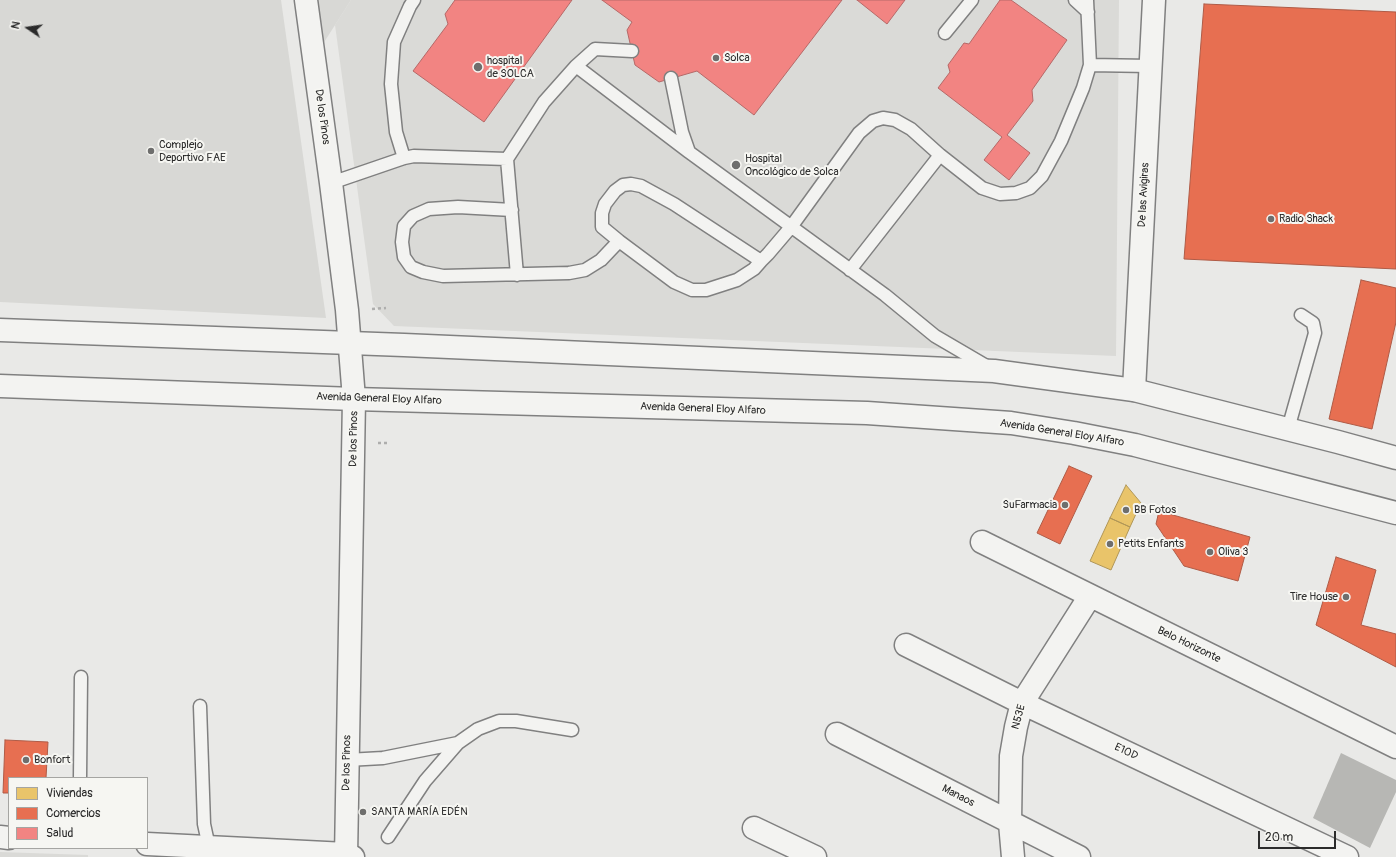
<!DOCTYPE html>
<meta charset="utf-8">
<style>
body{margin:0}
#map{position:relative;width:1396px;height:857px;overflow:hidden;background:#e9e9e7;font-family:Pangolin,sans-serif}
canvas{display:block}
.legend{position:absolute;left:8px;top:777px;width:140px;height:72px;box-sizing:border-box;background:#f6f6f2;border:1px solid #a5a5a2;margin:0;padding:5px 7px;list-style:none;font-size:12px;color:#2b2b2b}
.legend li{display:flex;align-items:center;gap:8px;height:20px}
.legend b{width:20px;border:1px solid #a5a5a2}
.north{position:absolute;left:8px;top:8px;width:40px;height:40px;-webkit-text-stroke:3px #f6f6f2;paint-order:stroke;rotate:283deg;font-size:11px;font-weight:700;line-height:16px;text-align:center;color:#2b2b2b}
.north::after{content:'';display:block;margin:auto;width:14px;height:18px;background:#2b2b2b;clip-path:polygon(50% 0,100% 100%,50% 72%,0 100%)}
.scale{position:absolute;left:1258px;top:831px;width:78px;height:18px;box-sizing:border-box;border:2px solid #2b2b2b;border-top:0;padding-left:5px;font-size:12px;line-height:14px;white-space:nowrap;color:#2b2b2b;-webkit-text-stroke:3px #f6f6f2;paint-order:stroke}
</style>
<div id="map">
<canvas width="1396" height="857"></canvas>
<ul class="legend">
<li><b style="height:11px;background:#e9c46a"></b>Viviendas</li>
<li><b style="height:11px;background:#e76f51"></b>Comercios</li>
<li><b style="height:11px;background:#f28482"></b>Salud</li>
</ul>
<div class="north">N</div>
<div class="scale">20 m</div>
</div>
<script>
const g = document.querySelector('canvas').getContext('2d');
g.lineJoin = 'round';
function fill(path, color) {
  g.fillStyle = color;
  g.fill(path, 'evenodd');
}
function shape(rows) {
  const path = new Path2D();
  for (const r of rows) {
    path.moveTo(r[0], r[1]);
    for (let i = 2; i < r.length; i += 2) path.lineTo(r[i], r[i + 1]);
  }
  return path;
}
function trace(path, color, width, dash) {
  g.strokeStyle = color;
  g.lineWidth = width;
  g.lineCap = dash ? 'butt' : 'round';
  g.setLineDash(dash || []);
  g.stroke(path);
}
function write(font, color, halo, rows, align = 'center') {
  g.font = font + ' Pangolin,sans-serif';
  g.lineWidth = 4;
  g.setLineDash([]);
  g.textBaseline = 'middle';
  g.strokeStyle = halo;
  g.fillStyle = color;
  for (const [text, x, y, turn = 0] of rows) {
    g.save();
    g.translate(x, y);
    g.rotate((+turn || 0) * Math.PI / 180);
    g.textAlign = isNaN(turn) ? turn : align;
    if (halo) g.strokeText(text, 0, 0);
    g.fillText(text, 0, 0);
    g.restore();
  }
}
fill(shape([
 [351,0,1119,0,1116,356,394,326,373,304,335,25],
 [0,852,88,855,88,857,0,857]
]), '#dadad7');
fill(shape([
 [0,0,281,0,326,318,0,302],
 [306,0,351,0,314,58]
]), '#d8d8d5');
fill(shape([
 [1341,753,1396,780,1396,792,1370,848,1313,818]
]), '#b7b7b4');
const homes = shape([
 [1126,485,1141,503,1130,527,1110,518,1126,485],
 [1110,518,1130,527,1111,570,1090,561,1110,518]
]);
fill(homes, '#e9c46a');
trace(homes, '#b09657', 1);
const shops = shape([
 [1204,4,1396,12,1396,269,1184,259,1204,4],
 [1361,280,1396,288,1396,322,1372,429,1329,419,1361,280],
 [1069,466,1092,476,1060,544,1037,533,1069,466],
 [1159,511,1250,537,1238,581,1184,566,1156,524,1159,511],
 [1336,557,1376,570,1361,625,1396,634,1396,667,1316,625,1336,557],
 [5,740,48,742,46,778,9,778,9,793,3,793,5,740]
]);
fill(shops, '#e76f51');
trace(shops, '#af5b46', 1);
const health = shape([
 [455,0,572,0,484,122,413,71,448,24,445,14,455,0],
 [602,0,842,0,754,115,697,71,659,82,635,65,627,30,632,22,602,0],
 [857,0,905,0,887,24,857,0],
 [1000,0,1011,0,1067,40,1032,90,1033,101,1007,135,1030,153,1009,180,984,160,1002,137,938,88,950,72,948,65,964,43,969,44,1000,0]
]);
fill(health, '#f28482');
trace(health, '#b66968', 1);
const service = shape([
 [1075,0,1088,12],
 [945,33,972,0],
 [1090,65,1150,66],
 [576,66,689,152],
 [671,78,682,132,689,152,885,295,935,336,988,367],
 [404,158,396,132,391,84,394,42,410,6,414,0],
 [331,183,404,158,414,156,507,159],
 [512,210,458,207,429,209,413,216,404,226,402,242,404,257,411,267,423,272,443,276,569,273,585,270,601,260,619,241],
 [761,261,674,204,641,186,631,184,623,185,615,191,605,204,602,213,602,227,619,241,674,282,692,290,706,290,737,280,754,269,761,261,768,254,791,227,859,133,873,121,883,118,895,120,911,129,940,155,982,188,1000,194,1016,193,1030,188,1042,176,1061,141,1083,88,1090,65,1087,0],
 [850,270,940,155],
 [517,275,507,159,544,102,576,66,595,49,632,51],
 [1288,429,1315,333,1313,323,1301,315],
 [200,706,204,824,209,847],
 [347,760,383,758,458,743,478,729,499,721,516,721,572,730],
 [80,778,81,677],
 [388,837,425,781,458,743]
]);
const minor = shape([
 [982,542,1396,747],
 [906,645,1022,703,1347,857],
 [837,734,1079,857],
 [754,828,815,857],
 [1013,857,1010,823,1011,756,1016,727,1022,703,1090,596]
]);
const tertiary = shape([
 [306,0,331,183,347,310,354,399,346,857],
 [1134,390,1154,0],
 [0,837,9,838],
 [147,844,346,854,353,857]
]);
const primary = shape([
 [0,330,404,345,994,371,1134,390,1338,442,1396,458],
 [0,386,354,399,867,413,1011,423,1074,433,1135,445,1396,513]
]);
trace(service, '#808080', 15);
trace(minor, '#808080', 25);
trace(tertiary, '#808080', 25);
trace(primary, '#808080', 25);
trace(shape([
 [372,309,386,308],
 [378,443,390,443]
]), '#aeaead', 2.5, [3, 3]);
trace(service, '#f3f3f1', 12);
trace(minor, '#f3f3f1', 22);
trace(tertiary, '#f3f3f1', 22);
trace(primary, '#f3f3f1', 22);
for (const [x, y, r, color] of [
 [716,58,4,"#6e6e6d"],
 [478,67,5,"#6e6e6d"],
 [151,151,4,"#6e6e6d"],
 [736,165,5,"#6e6e6d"],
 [1271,219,4,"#6e6e6d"],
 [1065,505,4,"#6e6e6d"],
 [1126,510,4,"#6e6e6d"],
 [1110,544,4,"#6e6e6d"],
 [1210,552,4,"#6e6e6d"],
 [1346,597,4,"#6e6e6d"],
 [26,760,4,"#6e6e6d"],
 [363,812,4,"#6e6e6d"]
]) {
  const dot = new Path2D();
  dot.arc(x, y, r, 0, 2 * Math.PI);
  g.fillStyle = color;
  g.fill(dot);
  trace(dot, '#f6f6f2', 1.5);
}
write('11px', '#2b2b2b', '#f6f6f2', [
 ["Solca",724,58],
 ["hospital",487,61],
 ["de SOLCA",487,74],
 ["Complejo",159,145],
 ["Deportivo FAE",159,158],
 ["Hospital",745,159],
 ["Oncológico de Solca",745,172],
 ["Radio Shack",1279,219],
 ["SuFarmacia",1057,505,"right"],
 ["BB Fotos",1134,510],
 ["Petits Enfants",1118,544],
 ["Oliva 3",1218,552],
 ["Tire House",1338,597,"right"],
 ["Bonfort",34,760],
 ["SANTA MARÍA EDÉN",371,812]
], 'left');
write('11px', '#2b2b2b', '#f6f6f2', [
 ["De los Pinos",322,117,82],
 ["De las Avigiras",1144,195,-87],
 ["Avenida General Eloy Alfaro",379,399,2],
 ["Avenida General Eloy Alfaro",703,409,2],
 ["Avenida General Eloy Alfaro",1062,433,9],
 ["De los Pinos",354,439,-89],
 ["Belo Horizonte",1189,645,26],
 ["N53E",1019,717,-74],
 ["E10D",1126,752,25],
 ["De los Pinos",347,763,-89],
 ["Manaos",958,796,27]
]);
</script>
